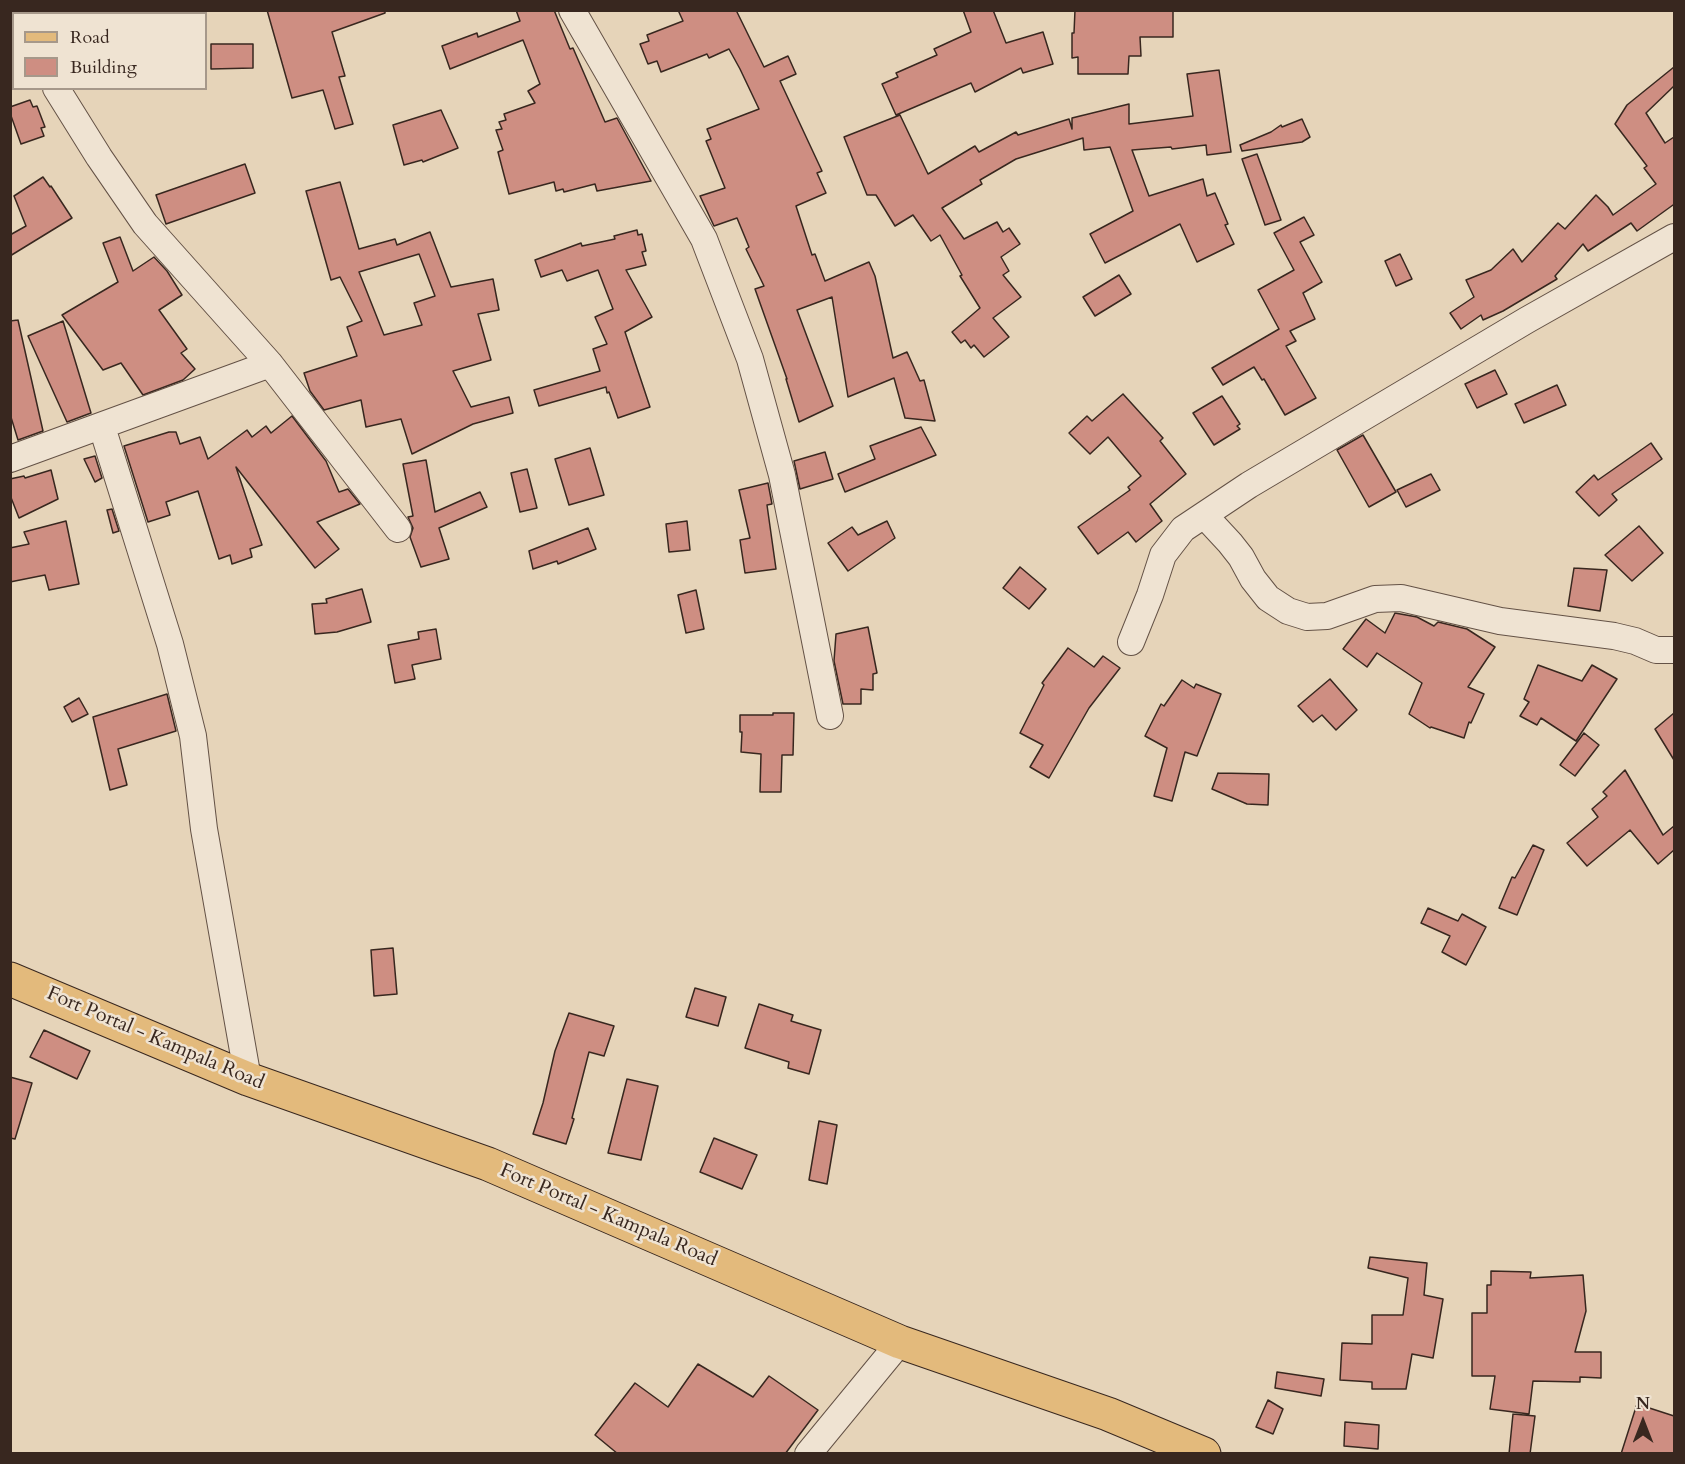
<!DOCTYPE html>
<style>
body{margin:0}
#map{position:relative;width:1685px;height:1464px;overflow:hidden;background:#e6d4b9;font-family:Cardo,serif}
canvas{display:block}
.frame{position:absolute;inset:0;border:12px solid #38271f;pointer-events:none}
.legend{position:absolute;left:12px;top:12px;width:195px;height:78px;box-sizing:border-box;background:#efe3d2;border:2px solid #a6988a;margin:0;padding:8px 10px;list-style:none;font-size:18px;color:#38271f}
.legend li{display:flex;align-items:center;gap:12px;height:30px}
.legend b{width:30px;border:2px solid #a6988a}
.north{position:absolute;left:1613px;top:1392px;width:60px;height:60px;-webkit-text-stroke:4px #efe3d2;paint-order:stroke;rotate:0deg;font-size:16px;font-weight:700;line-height:24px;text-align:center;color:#38271f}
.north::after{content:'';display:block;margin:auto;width:21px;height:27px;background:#38271f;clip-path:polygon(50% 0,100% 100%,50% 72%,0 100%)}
</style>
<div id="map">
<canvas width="1685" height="1464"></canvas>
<div class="frame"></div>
<ul class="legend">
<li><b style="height:8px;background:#e3ba7c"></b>Road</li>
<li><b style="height:16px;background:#ce8e82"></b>Building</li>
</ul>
<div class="north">N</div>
</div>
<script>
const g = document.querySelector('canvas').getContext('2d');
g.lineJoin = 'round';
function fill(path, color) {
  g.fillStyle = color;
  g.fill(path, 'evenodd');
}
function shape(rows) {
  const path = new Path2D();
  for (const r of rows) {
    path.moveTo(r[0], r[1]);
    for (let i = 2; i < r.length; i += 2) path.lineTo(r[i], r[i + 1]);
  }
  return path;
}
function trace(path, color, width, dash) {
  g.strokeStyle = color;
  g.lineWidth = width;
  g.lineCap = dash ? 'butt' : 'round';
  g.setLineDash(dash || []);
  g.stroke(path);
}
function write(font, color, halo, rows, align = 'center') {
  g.font = font + ' Cardo,serif';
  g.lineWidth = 5;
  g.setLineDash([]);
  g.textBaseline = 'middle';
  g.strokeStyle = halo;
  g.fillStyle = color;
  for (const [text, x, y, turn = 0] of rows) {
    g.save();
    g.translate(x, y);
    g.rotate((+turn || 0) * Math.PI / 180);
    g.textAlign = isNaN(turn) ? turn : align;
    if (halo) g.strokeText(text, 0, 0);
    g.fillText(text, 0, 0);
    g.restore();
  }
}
const building = shape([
 [267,10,385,10,385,13,332,32,345,76,339,77,353,124,335,129,323,90,292,98,267,10],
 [516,10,554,10,570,49,573,48,605,122,617,118,651,181,597,191,595,184,564,192,563,189,556,191,554,182,509,194,498,152,503,150,496,130,502,129,499,122,506,120,504,114,535,103,528,91,540,84,523,40,450,69,442,46,477,33,478,37,520,21,516,10],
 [678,10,736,10,764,67,788,56,796,74,780,81,822,171,817,173,826,193,796,206,812,255,815,254,825,281,869,262,875,276,893,358,907,352,920,381,924,380,935,421,905,418,894,378,848,397,832,297,797,310,833,406,799,422,786,379,787,379,755,289,764,286,746,249,749,247,737,218,714,226,700,196,725,188,706,141,711,139,707,129,759,109,740,69,729,49,709,58,707,54,661,72,657,61,648,64,640,44,649,41,647,35,683,21,678,10],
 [963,10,993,10,1006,43,1043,32,1053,64,1023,73,1021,68,975,92,971,83,896,115,882,84,898,77,896,73,937,55,934,49,971,32,963,10],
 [1075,10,1173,10,1173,37,1140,37,1141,56,1129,56,1128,74,1078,74,1078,57,1072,58,1072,33,1074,33,1075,10],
 [211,44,253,44,253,68,211,69,211,44],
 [1674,67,1674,86,1646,113,1665,143,1674,137,1674,206,1673,205,1637,231,1631,223,1588,251,1583,244,1555,276,1557,279,1503,311,1483,320,1481,315,1461,329,1450,313,1474,297,1466,280,1491,270,1513,249,1522,262,1558,223,1565,229,1596,195,1608,207,1613,215,1656,184,1644,168,1647,166,1615,124,1627,105,1674,67],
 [1219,70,1231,152,1207,155,1206,145,1172,149,1171,147,1132,150,1149,196,1203,179,1207,196,1215,193,1228,224,1225,225,1234,244,1197,262,1180,224,1105,263,1090,234,1133,211,1110,147,1084,150,1083,138,1016,159,980,180,982,184,942,208,964,239,997,222,1003,232,1009,228,1020,244,1001,257,1009,271,1003,275,1021,297,993,318,1009,337,984,357,974,345,971,348,965,340,961,343,952,332,980,308,960,276,962,275,940,235,931,241,913,215,895,226,876,195,867,195,844,137,900,115,928,174,975,146,979,152,1016,132,1018,135,1069,119,1072,129,1072,118,1129,104,1129,124,1193,116,1187,74,1219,70],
 [30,100,33,107,37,106,45,127,41,128,44,136,21,144,10,113,10,107,30,100],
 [441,110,458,148,423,162,422,160,404,165,393,125,441,110],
 [1302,119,1310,137,1302,142,1242,151,1240,145,1271,132,1281,125,1282,127,1302,119],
 [1257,154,1281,220,1265,225,1242,159,1257,154],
 [245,164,255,193,166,224,156,195,245,164],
 [43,177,50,187,51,186,72,218,10,256,10,235,26,226,14,196,43,177],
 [340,182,359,249,395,239,397,245,430,232,451,287,493,279,499,310,478,314,491,360,453,371,471,407,509,397,513,413,473,424,412,454,401,419,366,427,361,400,324,410,310,391,304,373,357,356,347,327,362,321,340,277,331,280,306,191,340,182],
 [419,254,435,296,414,303,422,325,384,335,359,272,419,254],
 [1304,217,1314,235,1300,242,1322,282,1303,293,1315,319,1290,331,1296,341,1286,346,1316,398,1285,415,1264,379,1262,380,1254,367,1223,385,1212,368,1279,329,1258,290,1294,270,1274,233,1304,217],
 [637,230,638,235,642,234,646,251,642,252,646,265,626,270,652,317,625,332,650,407,618,418,609,392,607,393,606,387,539,406,534,390,600,371,593,349,607,344,595,317,613,309,598,270,567,281,562,270,541,277,535,260,581,243,582,246,615,239,614,236,637,230],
 [120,237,133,271,154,257,167,271,182,295,159,310,187,349,181,353,195,369,183,380,143,395,121,363,103,370,62,315,118,282,103,243,120,237],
 [1400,254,1412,279,1396,286,1385,261,1400,254],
 [1119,275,1131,294,1095,316,1083,297,1119,275],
 [18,320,43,431,18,440,10,414,10,321,18,320],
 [63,321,91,413,67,422,28,336,63,321],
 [1495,370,1507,394,1477,408,1465,384,1495,370],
 [1557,385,1566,405,1524,423,1515,404,1557,385],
 [1123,394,1163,438,1160,441,1186,474,1150,504,1162,521,1136,542,1128,532,1098,554,1078,527,1130,490,1128,487,1141,476,1108,437,1090,454,1069,433,1087,416,1092,421,1123,394],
 [1222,396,1240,424,1237,426,1240,429,1214,445,1193,413,1222,396],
 [292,416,326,461,339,492,348,489,360,504,317,522,339,549,315,568,236,467,262,545,250,549,252,557,232,564,230,555,219,559,198,491,166,502,170,515,148,522,124,446,169,432,176,432,180,444,200,437,208,459,247,430,252,437,266,426,271,433,292,416],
 [921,427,936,455,845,492,838,474,875,459,870,446,921,427],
 [1363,435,1396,492,1369,507,1337,450,1363,435],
 [1651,443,1662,459,1612,494,1617,500,1599,516,1576,492,1594,475,1598,480,1651,443],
 [590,448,604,495,569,505,555,459,590,448],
 [825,452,833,479,800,489,794,461,825,452],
 [95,456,102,478,95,482,84,459,95,456],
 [426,460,435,512,480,492,487,507,439,528,449,559,421,567,410,537,413,528,408,517,413,516,403,464,426,460],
 [527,469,537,508,520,512,511,473,527,469],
 [51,470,58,499,19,518,10,495,10,479,24,476,25,478,51,470],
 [1431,474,1440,490,1406,507,1397,490,1431,474],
 [768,483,772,504,767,505,776,569,745,573,740,540,750,538,739,490,768,483],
 [112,509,119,531,113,533,107,510,112,509],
 [66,521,79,584,49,590,45,575,10,582,10,548,29,544,24,532,66,521],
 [687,521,690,550,669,552,666,524,687,521],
 [887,521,895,538,848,571,828,543,852,527,858,535,887,521],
 [1639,526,1663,553,1632,581,1605,555,1639,526],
 [588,528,596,549,558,564,557,561,533,569,529,551,588,528],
 [1020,567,1046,589,1029,609,1003,588,1020,567],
 [1574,568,1607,570,1600,611,1568,606,1574,568],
 [362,589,371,622,337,632,315,634,312,604,327,603,326,599,362,589],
 [696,590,704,629,686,633,678,595,696,590],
 [1395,613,1417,617,1434,626,1438,622,1467,629,1495,647,1468,687,1484,694,1471,723,1469,722,1464,738,1431,727,1430,728,1409,714,1422,683,1377,653,1367,667,1343,649,1366,619,1385,633,1395,613],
 [868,627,877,673,873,674,873,690,861,689,861,704,843,704,834,661,836,634,868,627],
 [436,629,441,659,412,665,415,679,395,683,388,645,419,639,418,632,436,629],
 [1068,648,1094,667,1103,656,1120,668,1089,708,1049,778,1030,767,1043,745,1020,733,1044,685,1042,683,1068,648],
 [1538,665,1582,681,1592,665,1617,679,1576,741,1541,718,1537,725,1520,716,1529,702,1524,699,1538,665],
 [1330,679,1357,710,1336,730,1322,715,1313,722,1298,706,1330,679],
 [1182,680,1194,688,1196,684,1221,694,1197,756,1185,752,1172,801,1154,796,1167,748,1145,736,1161,704,1164,706,1182,680],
 [167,694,176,731,118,749,127,785,110,790,93,717,167,694],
 [79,698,88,714,72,722,64,707,79,698],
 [773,713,794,713,793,755,782,755,781,792,760,792,761,754,741,752,742,732,740,732,740,715,773,715,773,713],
 [1674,713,1674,760,1655,729,1674,713],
 [1584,733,1599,745,1575,776,1560,765,1584,733],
 [1625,770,1663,835,1674,826,1674,850,1658,864,1630,830,1587,866,1567,843,1598,817,1592,809,1607,796,1603,792,1625,770],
 [1218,773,1269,774,1268,805,1247,804,1212,789,1218,773],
 [1533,845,1544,850,1517,915,1499,908,1512,877,1515,878,1533,845],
 [1428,908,1458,921,1462,914,1486,927,1466,965,1442,952,1450,936,1421,923,1428,908],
 [393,948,397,994,374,996,371,950,393,948],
 [695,988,726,997,718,1026,686,1017,695,988],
 [759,1004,793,1015,791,1021,821,1030,809,1074,788,1068,789,1062,745,1048,759,1004],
 [569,1013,614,1026,604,1056,589,1052,572,1118,574,1119,566,1144,533,1134,543,1103,555,1051,569,1013],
 [44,1030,90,1051,77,1079,30,1057,44,1030],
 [10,1077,32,1083,15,1139,10,1138,10,1077],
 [627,1079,658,1086,641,1160,608,1153,627,1079],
 [819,1121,837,1125,827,1184,809,1180,819,1121],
 [714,1138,757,1155,742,1189,700,1172,714,1138],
 [1370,1257,1427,1263,1424,1295,1443,1299,1433,1358,1412,1354,1406,1389,1372,1389,1372,1382,1340,1380,1342,1343,1372,1344,1372,1315,1403,1315,1408,1278,1368,1268,1370,1257],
 [1491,1271,1531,1272,1530,1278,1583,1275,1586,1311,1575,1352,1601,1352,1601,1378,1580,1377,1580,1382,1533,1381,1529,1414,1490,1409,1495,1376,1472,1376,1472,1313,1487,1313,1487,1285,1491,1285,1491,1271],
 [698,1364,753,1397,769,1376,818,1410,785,1454,618,1454,595,1435,635,1383,668,1407,698,1364],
 [1277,1372,1324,1379,1321,1396,1275,1388,1277,1372],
 [1268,1400,1283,1409,1273,1434,1256,1427,1268,1400],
 [1637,1404,1674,1416,1674,1454,1621,1454,1637,1404],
 [1513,1414,1535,1416,1530,1454,1509,1454,1513,1414],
 [1345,1422,1379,1425,1378,1449,1344,1446,1345,1422]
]);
fill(building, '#ce8e82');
trace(building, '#38271f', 1.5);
const street = shape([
 [572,10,704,239,750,359,782,475,830,716],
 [138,14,145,10],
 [10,67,14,66],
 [56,88,99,157,145,224,270,364,398,529],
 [102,427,170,644,193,736,204,829,248,1079],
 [10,459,270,364],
 [1204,515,1230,543,1241,557,1253,579,1268,598,1288,611,1307,617,1327,616,1375,599,1401,598,1500,621,1614,636,1635,641,1656,650,1674,650],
 [1131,642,1150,595,1163,555,1183,529,1249,485,1527,320,1674,237],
 [808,1454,900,1342]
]);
const primary = shape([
 [10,979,248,1079,488,1164,900,1342,1108,1414,1204,1454]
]);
trace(street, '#645246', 28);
trace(primary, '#38271f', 35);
trace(street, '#efe3d2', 26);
trace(primary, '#e3ba7c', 33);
write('20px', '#38271f', '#efe3d2', [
 ["Fort Portal - Kampala Road",155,1039,23],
 ["Fort Portal - Kampala Road",608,1216,23]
]);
</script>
